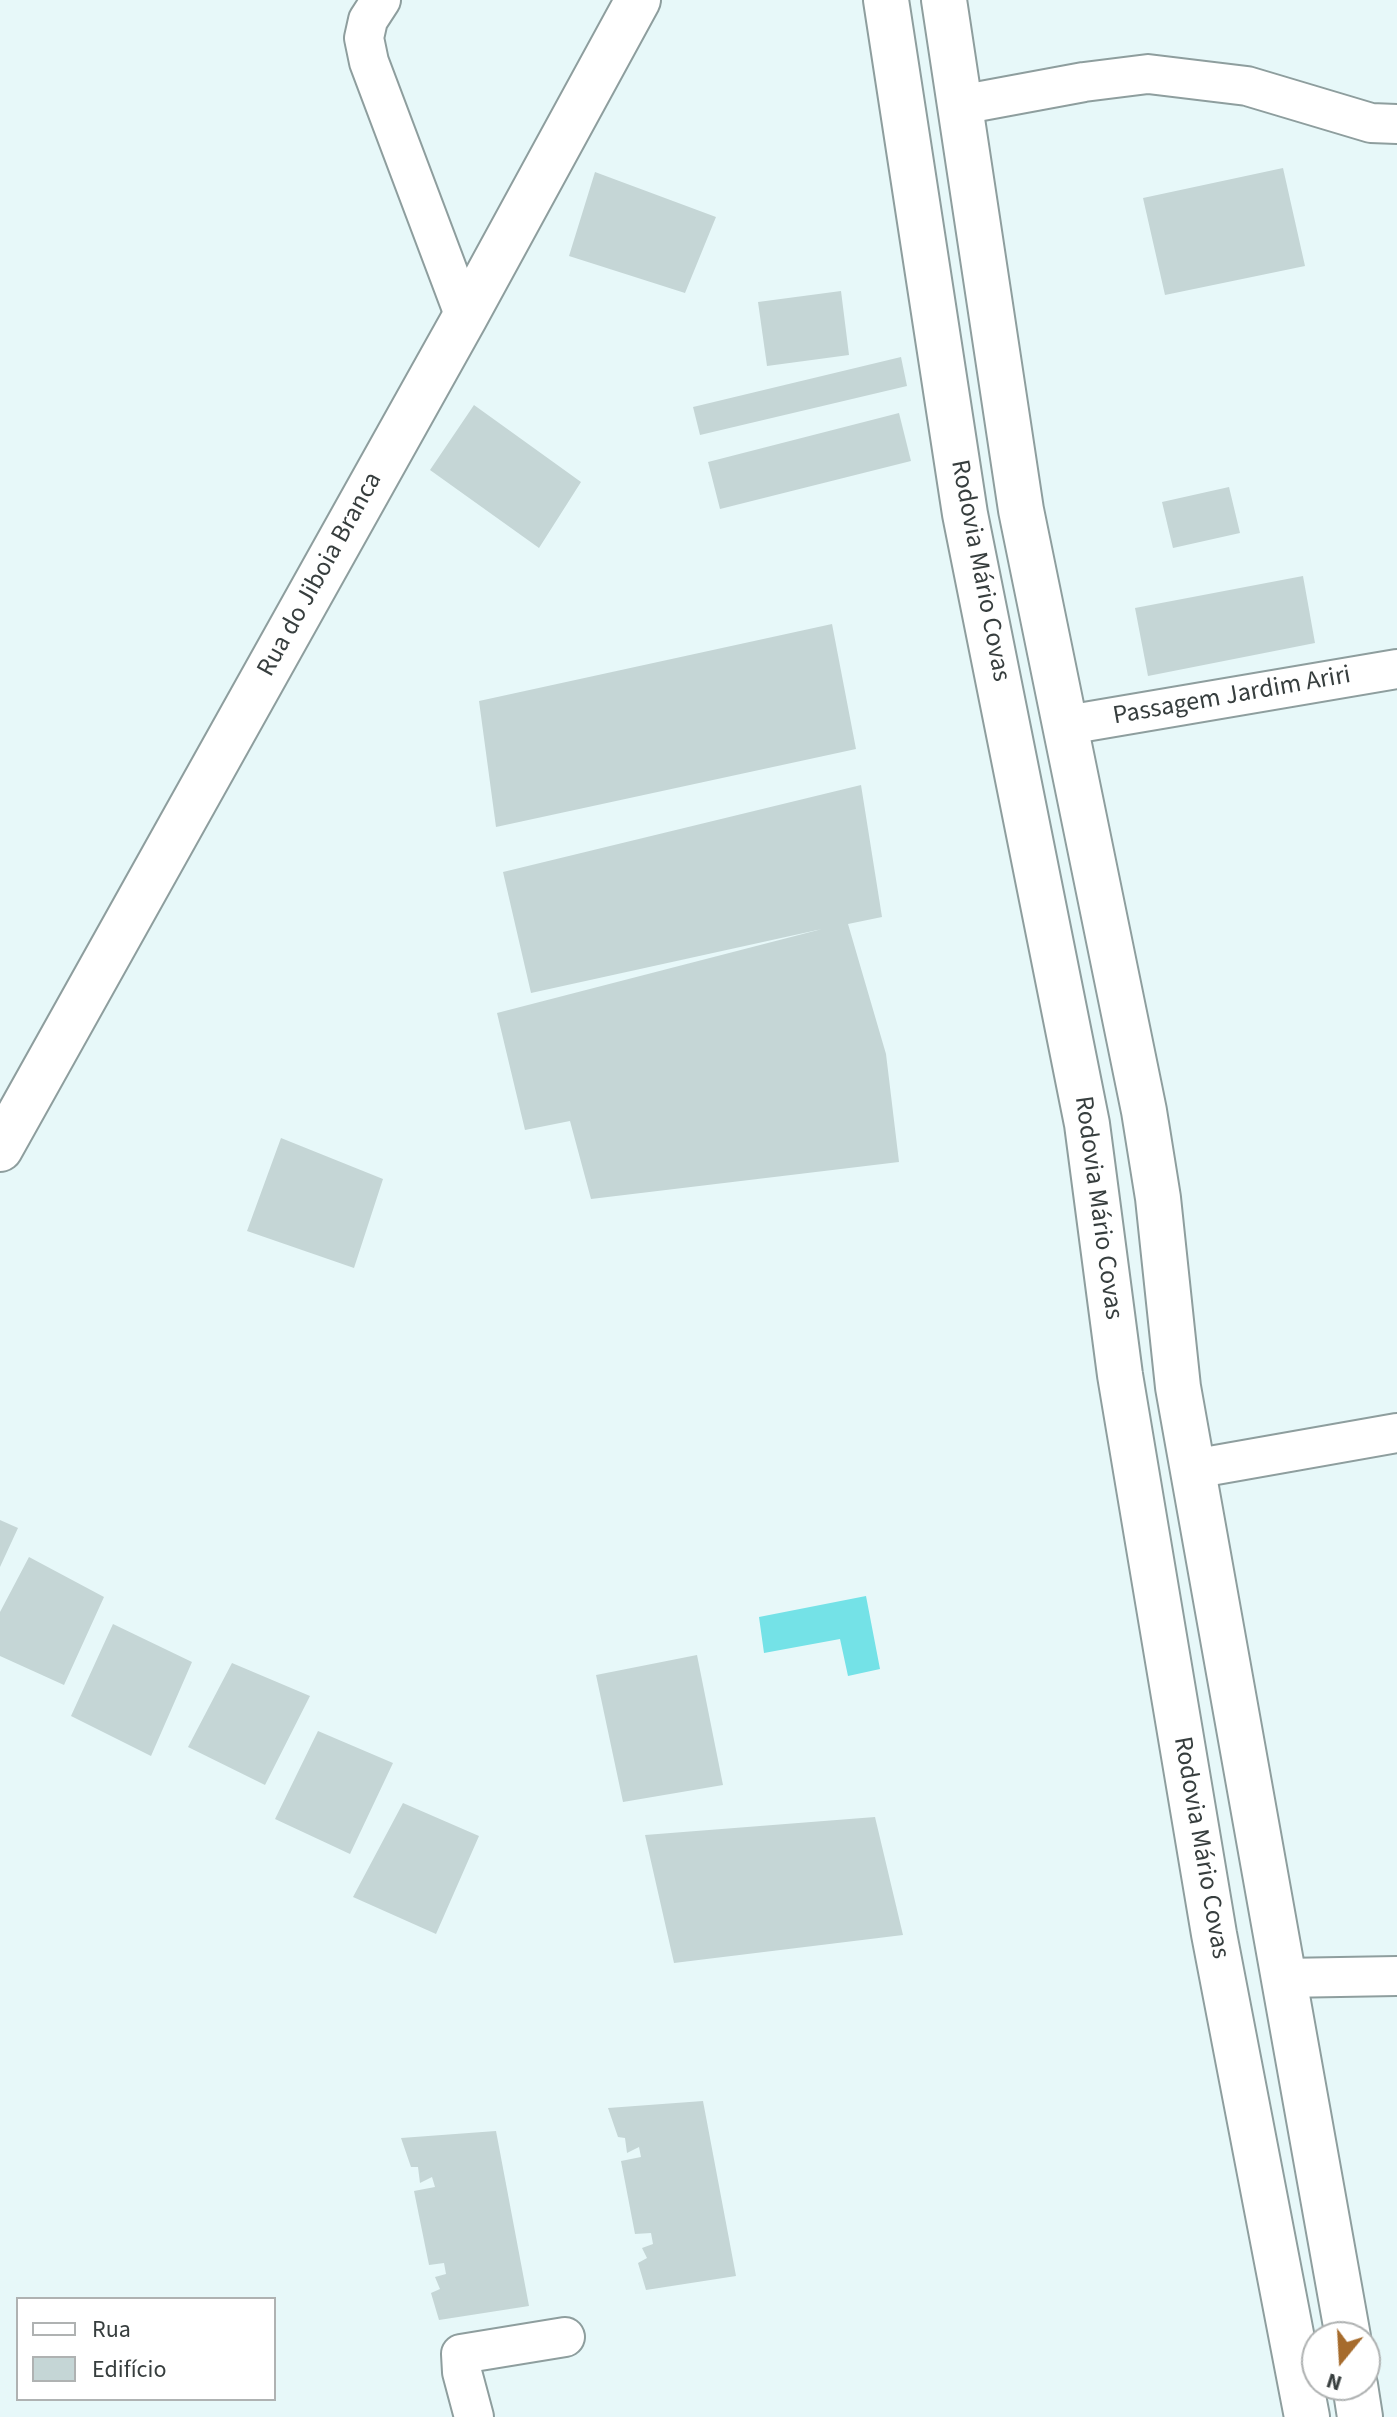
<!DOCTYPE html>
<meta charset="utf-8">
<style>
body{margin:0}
#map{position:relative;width:1397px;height:2417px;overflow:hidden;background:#e7f8f9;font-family:"Source Sans 3",sans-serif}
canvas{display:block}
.legend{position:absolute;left:16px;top:2297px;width:260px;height:104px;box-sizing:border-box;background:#fff;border:2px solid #afb2b2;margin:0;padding:10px 14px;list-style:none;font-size:24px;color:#373e3e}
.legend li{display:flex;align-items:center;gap:16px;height:40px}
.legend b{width:40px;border:2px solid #afb2b2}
.north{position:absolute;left:1301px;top:2321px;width:80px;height:80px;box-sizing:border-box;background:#fff;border:2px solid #afb2b2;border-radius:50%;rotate:198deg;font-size:22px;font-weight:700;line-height:32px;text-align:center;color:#373e3e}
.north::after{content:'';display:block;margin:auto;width:28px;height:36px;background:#a66b2c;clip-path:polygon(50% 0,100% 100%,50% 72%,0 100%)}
</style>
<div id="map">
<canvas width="1397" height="2417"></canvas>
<ul class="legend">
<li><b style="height:10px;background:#fff"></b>Rua</li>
<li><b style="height:22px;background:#c5d6d6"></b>Edifício</li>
</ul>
<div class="north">N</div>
</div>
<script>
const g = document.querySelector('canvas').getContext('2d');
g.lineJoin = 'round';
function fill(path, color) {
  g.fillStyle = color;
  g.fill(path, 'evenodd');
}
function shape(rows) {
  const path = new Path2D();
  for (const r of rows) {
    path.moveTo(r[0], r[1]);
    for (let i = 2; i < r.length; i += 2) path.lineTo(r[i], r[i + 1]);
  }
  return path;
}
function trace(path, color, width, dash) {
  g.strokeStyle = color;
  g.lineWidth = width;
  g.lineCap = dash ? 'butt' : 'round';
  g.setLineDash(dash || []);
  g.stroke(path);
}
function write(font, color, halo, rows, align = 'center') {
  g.font = font + ' "Source Sans 3",sans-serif';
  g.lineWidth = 6;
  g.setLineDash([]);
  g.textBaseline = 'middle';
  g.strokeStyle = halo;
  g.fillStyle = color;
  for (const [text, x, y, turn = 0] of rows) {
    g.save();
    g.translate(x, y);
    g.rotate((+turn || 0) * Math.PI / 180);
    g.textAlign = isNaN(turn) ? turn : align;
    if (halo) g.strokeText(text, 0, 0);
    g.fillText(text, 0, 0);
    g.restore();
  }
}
fill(shape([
 [866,1596,880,1669,848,1676,840,1639,764,1653,759,1617]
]), '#74e2e7');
fill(shape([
 [1283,168,1305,266,1165,295,1143,198],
 [595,172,716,217,685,293,569,256],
 [841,291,849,355,767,366,758,302],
 [901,357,907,386,700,435,693,407],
 [474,405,581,482,539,548,430,470],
 [899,413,911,461,720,509,708,462],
 [1229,487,1240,533,1173,548,1162,502],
 [1303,576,1315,643,1148,676,1135,608],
 [832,624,856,749,496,827,479,701],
 [861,785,882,917,848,924,886,1054,899,1162,591,1199,570,1121,525,1130,497,1013,822,929,531,993,503,872],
 [281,1138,383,1179,354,1268,247,1231],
 [0,1520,18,1528,0,1567],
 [29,1557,104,1597,64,1685,0,1656,0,1612],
 [113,1624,192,1662,151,1756,71,1716],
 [697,1655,723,1785,623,1802,596,1675],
 [232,1663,310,1696,265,1785,188,1747],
 [318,1731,393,1763,350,1854,275,1819],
 [403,1803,479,1836,436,1934,353,1897],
 [875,1817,903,1935,674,1963,645,1835],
 [703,2101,736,2276,646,2290,638,2263,647,2258,642,2248,653,2244,651,2233,635,2234,621,2161,641,2157,639,2147,627,2153,625,2138,618,2137,608,2108],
 [496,2131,529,2306,439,2320,431,2293,440,2289,435,2277,446,2274,444,2263,429,2265,414,2191,435,2187,432,2177,420,2183,418,2167,411,2167,401,2138]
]), '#c5d6d6');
const minor = shape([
 [381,0,368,20,364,38,369,62,465,317],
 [960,105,1084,82,1148,74,1247,86,1371,123,1397,124],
 [1067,725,1397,669],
 [1193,1469,1397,1433],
 [1283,1978,1397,1976],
 [474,2417,462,2372,461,2354,565,2337]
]);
const major = shape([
 [886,0,965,514,1087,1124,1120,1375,1214,1934,1307,2417],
 [944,0,1021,510,1144,1111,1158,1198,1178,1387,1348,2337],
 [0,1149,465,317,638,0],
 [1355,2385,1360,2417]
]);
trace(minor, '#8e9e9e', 42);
trace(major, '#8e9e9e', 48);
trace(minor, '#fff', 38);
trace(major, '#fff', 44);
write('26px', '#373e3e', '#fff', [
 ["Rodovia Mário Covas",979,571,79],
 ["Rua do Jiboia Branca",321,575,-61],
 ["Passagem Jardim Ariri",1232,697,-10],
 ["Rodovia Mário Covas",1097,1208,82],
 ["Rodovia Mário Covas",1200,1848,80]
]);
</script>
